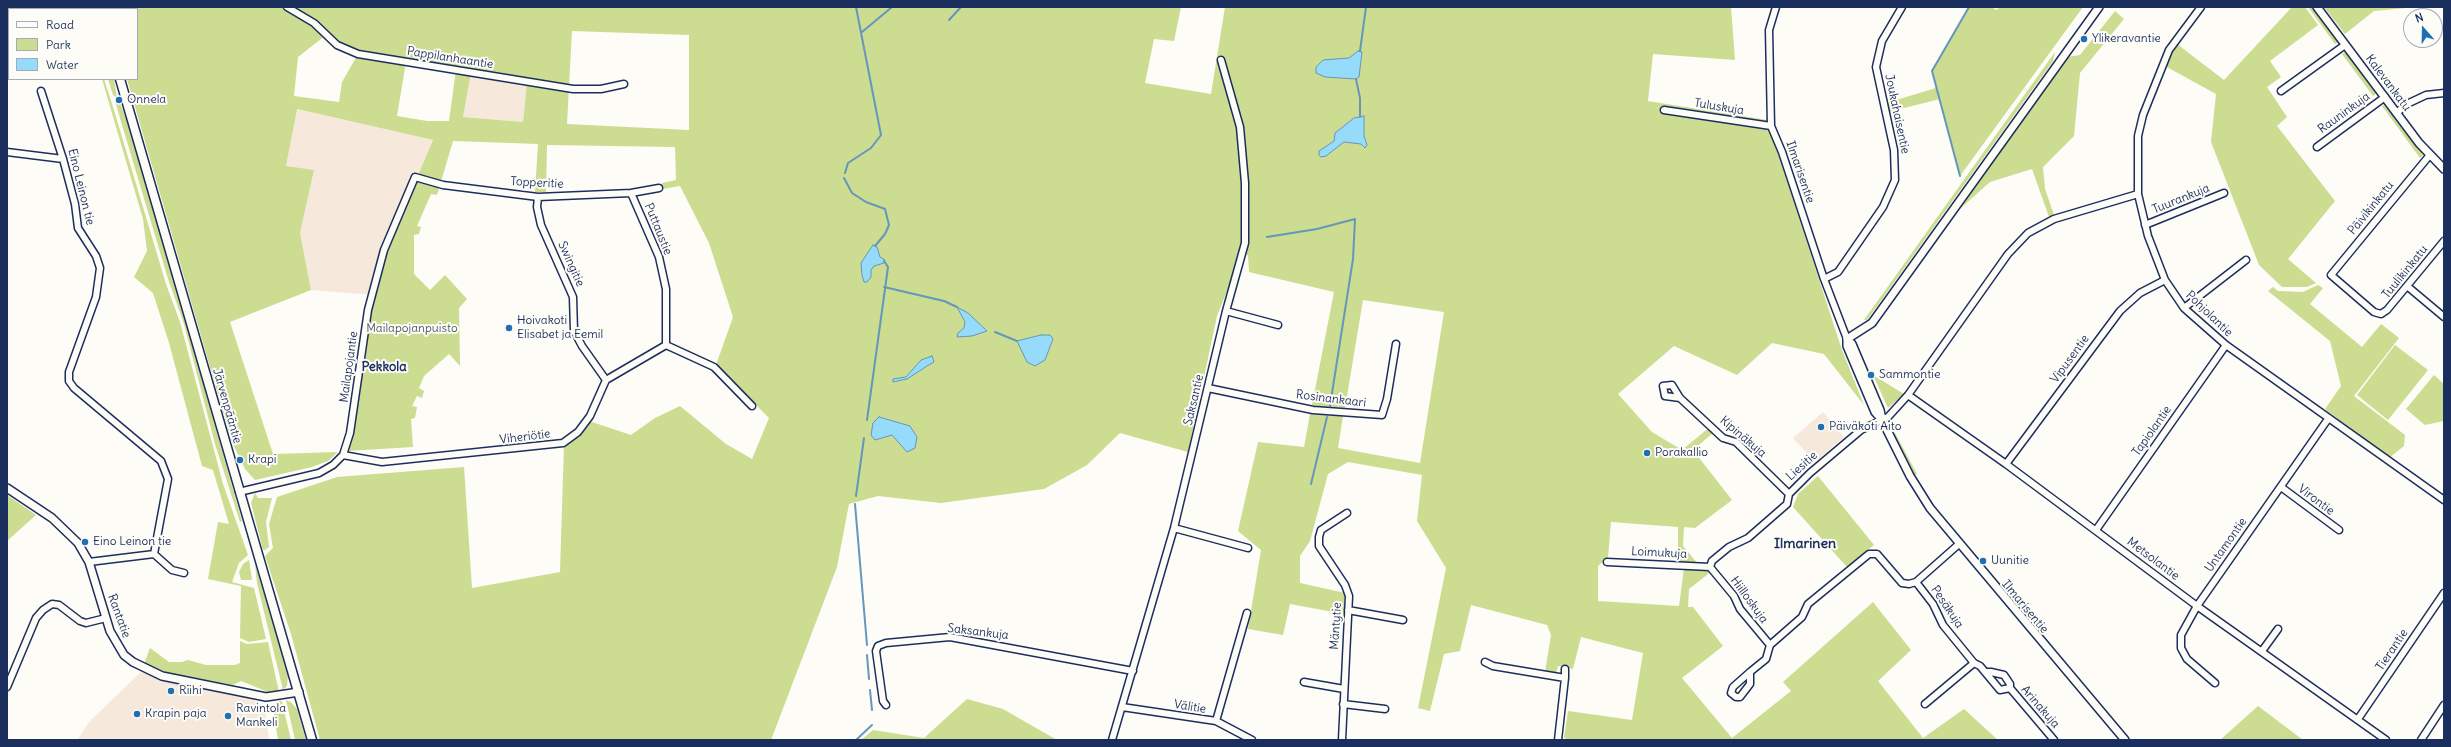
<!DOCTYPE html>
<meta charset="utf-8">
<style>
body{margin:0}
#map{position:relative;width:2451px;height:747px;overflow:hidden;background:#fdfcf7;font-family:Delius,sans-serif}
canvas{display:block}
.frame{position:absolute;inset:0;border:8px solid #1b2f5e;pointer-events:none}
.legend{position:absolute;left:8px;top:8px;width:130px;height:72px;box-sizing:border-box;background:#fdfcf7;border:1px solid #a3aaba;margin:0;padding:5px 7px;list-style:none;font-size:12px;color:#1b2f5e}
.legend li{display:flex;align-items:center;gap:8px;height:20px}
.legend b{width:20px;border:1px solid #a3aaba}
.north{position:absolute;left:2403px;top:8px;width:40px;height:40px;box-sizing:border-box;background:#fdfcf7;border:1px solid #a3aaba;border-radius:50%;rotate:340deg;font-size:11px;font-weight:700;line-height:16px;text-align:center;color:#1b2f5e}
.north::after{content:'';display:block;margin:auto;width:14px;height:18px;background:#1f6fb2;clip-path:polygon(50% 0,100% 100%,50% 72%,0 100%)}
</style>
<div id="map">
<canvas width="2451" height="747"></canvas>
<div class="frame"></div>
<ul class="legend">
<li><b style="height:5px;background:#fdfcf7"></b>Road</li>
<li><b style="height:11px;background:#ccdc90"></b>Park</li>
<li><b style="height:11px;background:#96dbf9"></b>Water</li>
</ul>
<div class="north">N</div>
</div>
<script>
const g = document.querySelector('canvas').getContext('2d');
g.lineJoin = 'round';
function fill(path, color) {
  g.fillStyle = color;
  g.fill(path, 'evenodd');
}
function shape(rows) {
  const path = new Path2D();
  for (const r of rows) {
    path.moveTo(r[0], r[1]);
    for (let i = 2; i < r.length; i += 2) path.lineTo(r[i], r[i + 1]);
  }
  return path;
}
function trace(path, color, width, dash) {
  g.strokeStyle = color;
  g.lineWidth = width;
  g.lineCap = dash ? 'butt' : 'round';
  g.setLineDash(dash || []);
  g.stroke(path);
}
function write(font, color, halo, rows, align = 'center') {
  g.font = font + ' Delius,sans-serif';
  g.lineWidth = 4;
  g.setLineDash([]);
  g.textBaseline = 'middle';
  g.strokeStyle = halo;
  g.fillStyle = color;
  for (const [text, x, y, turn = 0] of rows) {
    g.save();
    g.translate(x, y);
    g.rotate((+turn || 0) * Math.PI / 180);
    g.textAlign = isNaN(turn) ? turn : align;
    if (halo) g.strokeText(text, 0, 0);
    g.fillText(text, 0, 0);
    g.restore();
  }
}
fill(shape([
 [471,72,527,82,523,122,463,117],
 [296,109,433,140,374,295,311,290,300,233,314,170,286,167],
 [1823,412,1844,437,1815,462,1793,438],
 [141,672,166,681,251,698,265,709,269,740,77,740,90,721]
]), '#f6e8da');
fill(shape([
 [122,7,1181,7,1174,41,1154,39,1145,83,1211,94,1225,7,1731,7,1735,60,1653,54,1648,101,1767,120,1842,350,1864,405,1824,354,1772,343,1737,375,1674,346,1618,394,1652,432,1682,450,1710,427,1714,432,1693,450,1732,500,1695,528,1684,527,1683,546,1698,564,1678,563,1678,527,1611,522,1608,557,1598,566,1598,601,1679,606,1684,568,1709,569,1712,571,1689,589,1688,607,1693,607,1723,646,1682,678,1732,738,1791,691,1783,682,1873,602,1911,650,1878,681,1923,738,1964,709,1998,740,1569,740,1564,738,1568,711,1632,720,1643,653,1581,637,1573,669,1558,666,1556,674,1545,672,1551,635,1547,625,1471,605,1460,651,1444,654,1430,711,1418,708,1446,568,1417,521,1422,475,1348,462,1328,474,1310,541,1300,556,1300,583,1345,593,1344,614,1290,604,1283,635,1248,629,1261,550,1238,531,1258,442,1304,447,1310,414,1343,416,1338,448,1420,463,1444,312,1363,300,1345,408,1317,407,1312,405,1334,292,1249,272,1248,255,1241,256,1217,316,1188,452,1120,433,1087,465,1044,489,941,503,878,496,849,504,837,567,771,740,320,740,291,634,265,556,273,548,269,524,277,497,337,477,464,467,472,588,560,572,564,444,589,421,631,435,655,418,680,406,726,444,752,459,769,418,716,365,733,317,709,243,680,186,663,189,662,183,676,180,675,147,547,145,546,192,535,192,538,144,453,141,437,195,431,194,417,226,421,227,419,234,414,235,414,274,430,290,445,275,467,299,459,308,460,366,449,354,424,376,419,388,424,391,422,398,417,396,412,406,417,407,415,418,411,419,413,447,347,451,353,433,374,295,386,252,433,140,297,109,286,166,314,170,300,233,311,290,230,322,273,454,338,452,328,461,312,467,255,480,245,469,231,440,127,79,137,79,137,9,123,9],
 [572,31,689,35,689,130,567,124],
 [326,35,358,54,342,82,339,102,294,96,298,57],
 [406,62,456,70,449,121,427,121,397,116],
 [471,73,527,82,523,122,463,117],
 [1969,7,1992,7,1996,10,2001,7,2083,7,1960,176,1940,99,1888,112,1886,103,1936,88,1932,71],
 [2292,7,2305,7,2318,25,2270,61,2281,77,2267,87,2287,117,2277,126,2335,201,2288,259,2316,283,2307,287,2282,287,2259,265,2211,142,2216,94,2165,66,2177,44,2224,80],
 [2308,7,2312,7,2338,42,2335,44],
 [2324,7,2417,7,2374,11,2345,34],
 [2115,11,2124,19,2080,73,2074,136,2043,167,2045,189,2054,215,2049,217,2032,169,1990,182,1961,208,2066,57,2080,55],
 [2055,52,2053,61,1867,320,1864,320],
 [2346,52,2376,94,2373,96,2342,54],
 [102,79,104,79,113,107,166,284,180,322,223,484,248,555,239,563,232,582,254,588,266,639,249,642,240,638,241,586,208,579,218,522,229,524,213,470,202,466,169,343,153,293,134,277,147,251,143,219],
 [108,79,114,79,117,98,113,95],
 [119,101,128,122,188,330,242,521,240,522,215,444,184,324,168,279,117,108,116,103],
 [2384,105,2423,155,2420,158,2382,106],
 [2318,285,2323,288,2310,304,2362,347,2381,324,2399,338,2354,396,2405,435,2404,446,2389,458,2325,409,2341,386,2330,341,2268,291,2273,287,2278,291,2303,292],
 [2395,345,2428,370,2388,420,2357,395],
 [1873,375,1904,394,1888,408],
 [2434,375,2444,384,2444,421,2425,425,2406,409],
 [1893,433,1895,433,1917,474,1913,476],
 [1818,476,1874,545,1847,567,1793,507,1798,494],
 [255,493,258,498,272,498,266,522,269,547,265,550,263,550,251,503],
 [7,495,36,515,7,541],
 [249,560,252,580,241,580,239,572,243,564],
 [255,563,288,675,287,686,283,690,257,583],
 [240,641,247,644,268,642,279,692,268,692,241,681,233,685,168,673,144,664,150,648,169,662,182,662,188,660,206,665,235,665,240,663],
 [967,699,1003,709,1057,740,861,740,873,730,924,738],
 [280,700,282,702,291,740,278,740,273,708],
 [286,700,291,702,297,709,306,740,295,740],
 [2258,706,2303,740,2220,740]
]), '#ccdc90');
const water = shape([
 [1358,51,1362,52,1359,77,1356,79,1325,77,1316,73,1316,67,1323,60,1349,58,1358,51],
 [1364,116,1364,136,1367,145,1365,148,1361,144,1344,142,1326,156,1321,157,1319,155,1319,151,1334,141,1335,133,1354,118,1364,116],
 [873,245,877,247,880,257,885,260,884,263,874,266,871,270,871,277,867,282,864,282,862,275,861,263,873,245],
 [957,307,968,313,987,331,972,336,957,337,958,333,964,328,965,322,957,307],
 [1041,335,1050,335,1053,339,1045,360,1035,366,1027,362,1017,341,1041,335],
 [932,356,934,362,927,366,907,379,893,382,893,379,906,377,921,360,932,356],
 [879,417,910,426,917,437,915,448,907,452,892,435,875,440,871,435,873,423,879,417]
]);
fill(water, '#96dbf9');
trace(water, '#6596bb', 1);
trace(shape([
 [949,20,961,7],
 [862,32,892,7],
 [1360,51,1366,7],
 [1356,79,1360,98,1360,117],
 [845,173,848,163,871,148,881,135,856,7],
 [1960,176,1932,71,1969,7],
 [844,178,852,193,866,202,885,209,889,225,885,234,875,246],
 [1267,237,1317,229,1355,219,1353,259,1330,406],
 [884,287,944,301,957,307],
 [995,332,1017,341],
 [867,420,888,267,884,261],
 [1311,484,1327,417],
 [856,496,864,438],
 [855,504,867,645],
 [867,655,869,679],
 [870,690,872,710],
 [856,740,872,725]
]), '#6596bb', 2);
const minor = shape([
 [287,7,314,23,337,45,358,54,573,89,601,89,624,84],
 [1776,7,1769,30,1771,126,1782,152,1824,279,1847,339],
 [2201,7,2169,50,2143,115,2138,136,2138,194,2148,236,2165,280,2184,308,2226,345,2444,500],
 [7,55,9,55],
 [41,91,63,159,75,204,78,228,96,256,100,268,96,297,69,372,69,381,74,388,161,461,168,479,154,554,89,562],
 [2281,91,2345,45],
 [1664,110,1771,126],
 [2396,113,2409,103,2426,95,2444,93],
 [2317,147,2385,97],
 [7,152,63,159],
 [2429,156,2331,275,2374,312,2381,314,2387,310,2444,241],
 [631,193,659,257,666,289,666,345],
 [538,197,537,207,541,225,573,297,574,331,582,346,606,380],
 [2145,225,2224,193],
 [1824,279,1838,272,1883,207,1895,180,1894,150,1876,67,1882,41,1902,7],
 [2407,286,2444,317],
 [2184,308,2246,260],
 [1226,311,1278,325],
 [666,345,714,367,752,406],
 [1208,388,1313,410,1382,415,1387,399,1396,344],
 [1908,395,2006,464,2197,606,2386,740],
 [1680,398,1665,396,1663,386,1672,385,1680,398,1723,438,1736,442,1789,494],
 [343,455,382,462,563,443,578,432,590,416,606,380,666,345],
 [2006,464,2120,311,2140,293,2165,280],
 [2281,487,2339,530],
 [239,492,319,473,333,465,343,455,350,433,368,310,384,250,415,177,443,185,538,197,631,193,659,188],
 [1174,528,1248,548],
 [2096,530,2226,345],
 [154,554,172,570,184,573],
 [1607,562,1710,567],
 [1710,567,1712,561,1729,547,1748,538,1787,504,1789,494,1810,473,1861,430,1888,417,1908,395,2008,254,2028,233,2054,219,2138,194],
 [1710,567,1734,596,1740,609,1770,645],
 [1916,582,1933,604,1943,625,1974,663,1980,666,2000,690,2010,688,2010,684,2004,675,1991,672,1985,672],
 [1348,610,1403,620],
 [1770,645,1802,617,1808,604,1869,554,1877,554,1902,583,1909,584,1916,582,1959,544],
 [2262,651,2278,629],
 [1485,662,1493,666,1565,678,1558,740],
 [1750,672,1750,684,1740,697,1736,697,1731,693,1733,687,1750,672,1766,659,1770,645],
 [1565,678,1565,669],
 [1304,682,1344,689],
 [2215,683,2187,659,2181,648,2181,635,2197,606,2328,419],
 [7,687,36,618,43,610,52,604,59,605,80,621,86,623,106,618],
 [2010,688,2054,740],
 [1343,704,1385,709],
 [1925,704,1974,663],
 [886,705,883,701,876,651,878,646,886,643,950,637,1133,671],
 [1122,707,1216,721,1252,740],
 [2358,719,2444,593],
 [1216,721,1247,613],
 [1112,740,1174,528,1226,311,1245,243,1245,183,1240,127,1221,60],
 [1342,740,1349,596,1345,585,1319,546,1319,537,1321,530,1347,513],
 [2421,740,2444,705]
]);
const tertiary = shape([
 [2317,7,2419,143,2444,169],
 [1847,339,1847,346,1875,412,1882,420,1910,476,1930,508,2125,740],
 [1847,339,1872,323,2099,7],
 [1847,339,1852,344,1880,410,1882,419],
 [7,488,52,518,78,543,89,562,110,631,124,655,133,662,162,676,266,697,299,692]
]);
const secondary = shape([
 [100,7,101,9],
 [120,79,312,740]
]);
trace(minor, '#1b2f5e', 9);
trace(tertiary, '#1b2f5e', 10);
trace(secondary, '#1b2f5e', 11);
trace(minor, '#fdfcf7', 6);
trace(tertiary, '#fdfcf7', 7);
trace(secondary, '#fdfcf7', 8);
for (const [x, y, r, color] of [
 [2084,39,4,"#1f6fb2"],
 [119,100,4,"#1f6fb2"],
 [509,328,4,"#1f6fb2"],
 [1871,375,4,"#1f6fb2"],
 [1821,427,4,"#1f6fb2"],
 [1647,453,4,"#1f6fb2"],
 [240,460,4,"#1f6fb2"],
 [85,542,4,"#1f6fb2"],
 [1983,561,4,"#1f6fb2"],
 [171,691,4,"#1f6fb2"],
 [137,714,4,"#1f6fb2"],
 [228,716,4,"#1f6fb2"]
]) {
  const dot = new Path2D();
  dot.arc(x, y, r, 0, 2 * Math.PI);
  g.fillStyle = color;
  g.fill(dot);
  trace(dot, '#fdfcf7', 1.5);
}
write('12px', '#1b2f5e', '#fdfcf7', [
 ["Ylikeravantie",2092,39],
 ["Onnela",127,100],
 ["Hoivakoti",517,321],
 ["Elisabet ja Eemil",517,335],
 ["Sammontie",1879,375],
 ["Päiväkoti Aito",1829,427],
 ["Porakallio",1655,453],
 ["Krapi",248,460],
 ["Eino Leinon tie",93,542],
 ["Uunitie",1991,561],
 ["Riihi",179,691],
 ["Ravintola",236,709],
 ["Mankeli",236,723],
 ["Krapin paja",145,714]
], 'left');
write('12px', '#1b2f5e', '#fdfcf7', [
 ["Pappilanhaantie",450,58,9],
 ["Kalevankatu",2388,83,53],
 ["Tuluskuja",1719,107,9],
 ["Rauninkuja",2344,113,-36],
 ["Joukahaisentie",1897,114,78],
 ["Ilmarisentie",1800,172,71],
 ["Topperitie",537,183,3],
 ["Eino Leinon tie",81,187,76],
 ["Tuurankuja",2181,199,-22],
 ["Päivikinkatu",2371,208,-51],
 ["Puttaustie",658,229,68],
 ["Swingitie",571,264,66],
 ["Tuulikinkatu",2405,272,-51],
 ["Pohjolantie",2209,314,44],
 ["Vipusentie",2070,359,-54],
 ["Mailapojantie",349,367,-82],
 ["Rosinankaari",1331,399,7],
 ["Saksantie",1194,400,-77],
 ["Järvenpääntie",227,406,74],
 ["Tapiolantie",2152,431,-55],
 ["Viheriötie",525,437,-7],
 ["Kipinäkuja",1743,437,40],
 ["Liesitie",1802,466,-42],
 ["Virontie",2316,500,37],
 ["Untamontie",2226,545,-55],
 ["Loimukuja",1659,553,3],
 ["Metsolantie",2153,559,37],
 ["Hiilloskuja",1749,600,54],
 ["Pesäkuja",1947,607,56],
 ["Ilmarisentie",2025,607,50],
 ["Rantatie",119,616,70],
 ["Mäntytie",1336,626,-86],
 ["Saksankuja",978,632,7],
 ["Tierantie",2392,650,-56],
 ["Välitie",1190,707,9],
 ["Arinakuja",2040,707,49]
]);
write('12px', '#475a6a', '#fdfcf7', [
 ["Mailapojanpuisto",412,329]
]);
write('bold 13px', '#1b2f5e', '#fdfcf7', [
 ["Pekkola",384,367]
]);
write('bold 14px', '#1b2f5e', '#fdfcf7', [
 ["Ilmarinen",1805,544]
]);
</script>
